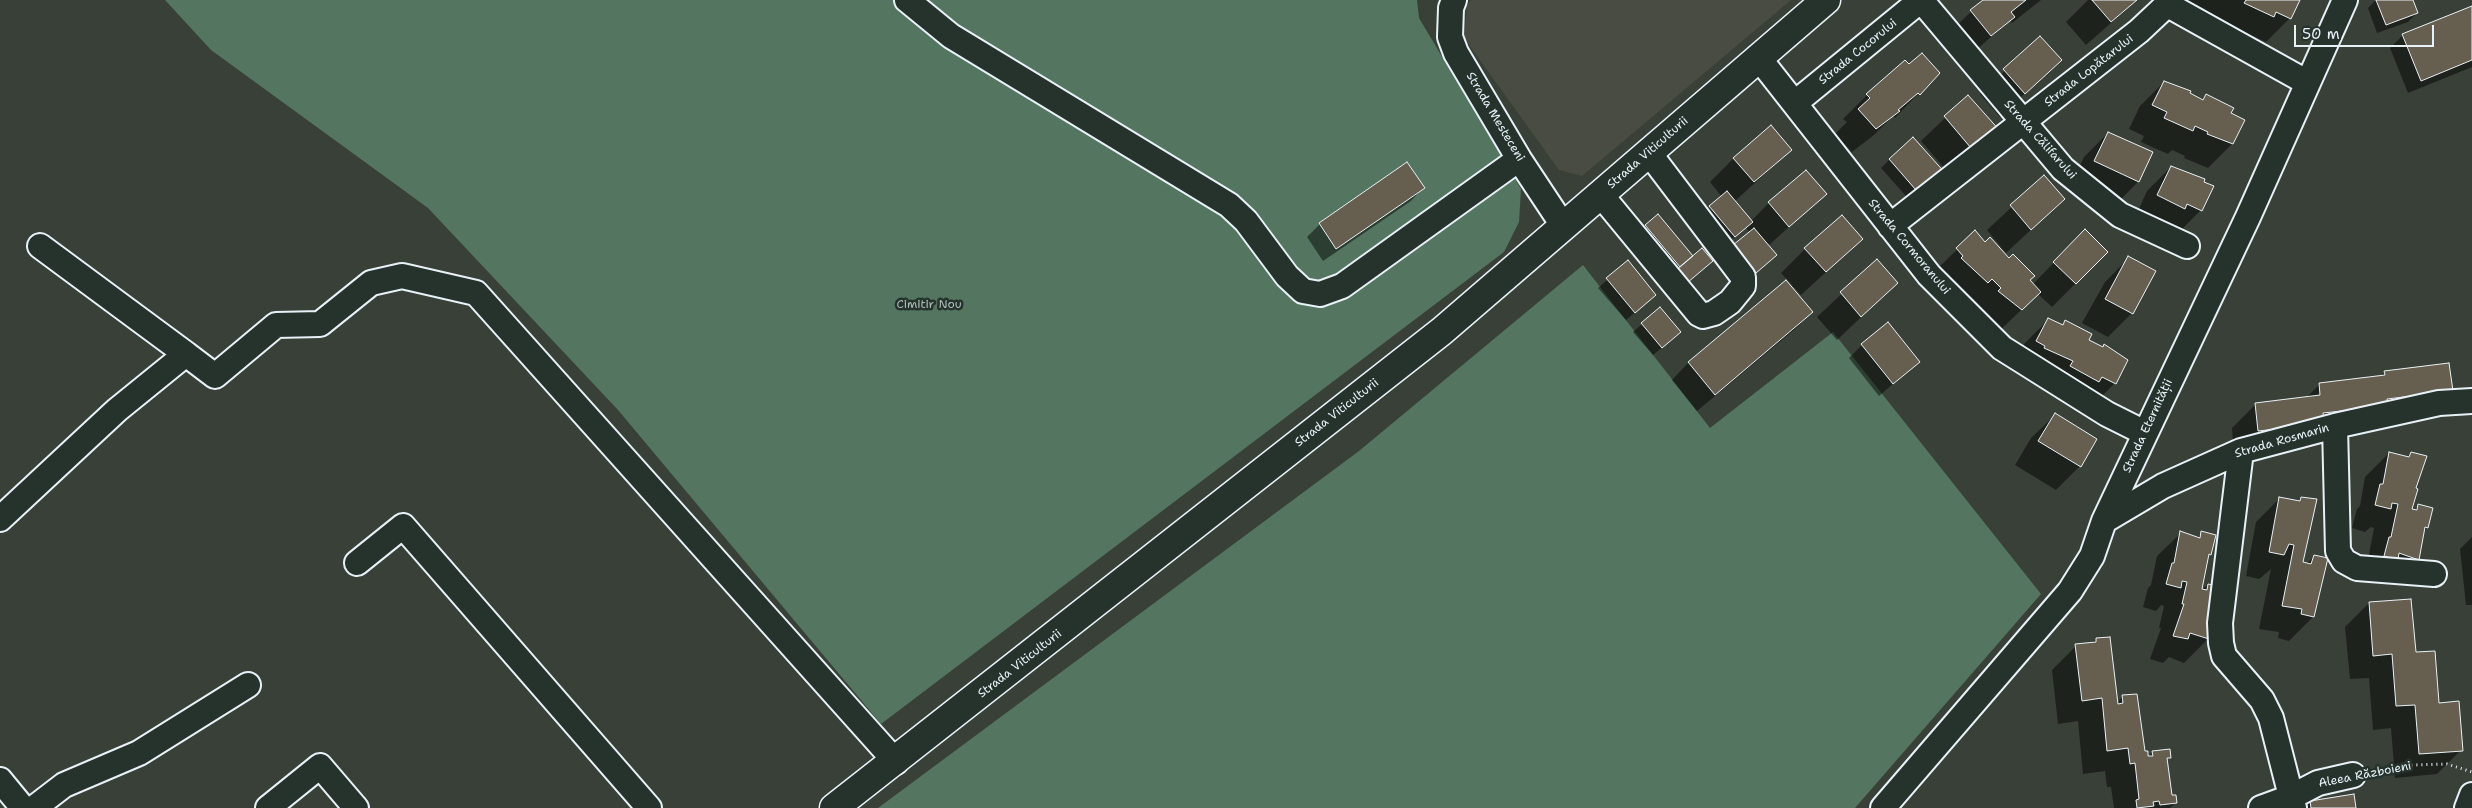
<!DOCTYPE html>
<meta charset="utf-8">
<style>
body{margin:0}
#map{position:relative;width:2472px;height:808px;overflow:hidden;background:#394037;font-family:"Shantell Sans",sans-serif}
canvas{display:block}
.scale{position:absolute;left:2294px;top:25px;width:140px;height:22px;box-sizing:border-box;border:2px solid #e8f1f8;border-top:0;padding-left:6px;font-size:15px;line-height:18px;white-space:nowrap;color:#e8f1f8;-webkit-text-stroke:4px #26332d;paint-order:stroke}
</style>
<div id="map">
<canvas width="2472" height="808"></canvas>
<div class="scale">50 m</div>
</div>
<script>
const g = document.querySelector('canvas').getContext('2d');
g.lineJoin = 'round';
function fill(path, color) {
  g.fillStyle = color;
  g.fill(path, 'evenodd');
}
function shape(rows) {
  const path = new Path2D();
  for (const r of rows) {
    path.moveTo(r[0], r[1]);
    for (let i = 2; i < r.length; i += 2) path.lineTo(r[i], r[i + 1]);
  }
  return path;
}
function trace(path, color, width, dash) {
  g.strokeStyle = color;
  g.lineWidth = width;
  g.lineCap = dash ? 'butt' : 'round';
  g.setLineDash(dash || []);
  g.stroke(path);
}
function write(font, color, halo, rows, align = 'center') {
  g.font = font + ' "Shantell Sans",sans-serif';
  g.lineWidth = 5;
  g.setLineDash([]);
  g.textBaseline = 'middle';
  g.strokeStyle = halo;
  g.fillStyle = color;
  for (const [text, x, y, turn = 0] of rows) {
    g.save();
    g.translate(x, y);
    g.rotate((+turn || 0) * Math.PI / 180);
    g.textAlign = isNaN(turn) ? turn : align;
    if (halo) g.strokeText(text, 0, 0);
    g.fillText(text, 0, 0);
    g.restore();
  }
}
fill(shape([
 [1471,0,1791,0,1582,176,1559,170,1464,38,1467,6]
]), '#494c42');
fill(shape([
 [165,0,1417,0,1419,18,1521,189,1519,222,1504,252,881,724,618,410,428,208,211,50],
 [1583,265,1710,428,1833,332,2041,594,1855,808,878,808,1359,451]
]), '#54755f');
fill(shape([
 [1983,0,2041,0,2012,23,2010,20,1966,59,1947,35],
 [2088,0,2137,0,2086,45,2066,22],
 [2188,0,2298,0,2290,18,2266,42,2253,36,2249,40,2221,28,2224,22,2194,10,2186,4],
 [2376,0,2412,0,2417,13,2408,22,2377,33,2368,8],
 [2472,7,2472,67,2408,93,2390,48,2403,35],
 [2040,38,2060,60,2000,117,1980,94],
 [1909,66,1938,73,1895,118,1893,116,1874,135,1852,152,1835,134,1847,122,1843,119,1867,95],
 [2164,82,2173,87,2175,85,2201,100,2206,96,2229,114,2243,121,2232,144,2208,168,2184,158,2185,156,2172,150,2168,154,2141,142,2144,136,2129,129,2140,106],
 [1968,96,1999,132,1952,177,1921,141],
 [2108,133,2151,153,2138,182,2114,206,2071,185,2084,157],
 [1791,150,1734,202,1751,221,1769,203,1825,194,1768,246,1767,263,1747,280,1725,255,1750,233,1746,227,1726,244,1702,215,1722,197,1710,182,1734,158],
 [1890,159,1945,175,1913,204,1881,168],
 [1407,164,1423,188,1411,201,1323,261,1307,237,1320,224],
 [2171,167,2201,210,2177,234,2134,220,2147,191],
 [2044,177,2064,199,2006,253,1987,230],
 [1646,226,1693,258,1672,295,1642,230],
 [2085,231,2107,252,2052,307,2038,294,1997,333,1933,273,1975,232,2033,284],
 [1862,239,1801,295,1781,273,1805,249],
 [2129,258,2132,313,2108,337,2082,323,2105,282],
 [1877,261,1897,283,1837,340,1817,317],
 [1628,262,1646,303,1626,320,1598,288],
 [1786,282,1812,312,1795,329,1697,411,1672,380,1688,363],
 [2049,319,2061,326,2065,321,2088,340,2102,348,2104,346,2115,383,2091,407,2074,405,2047,391,2050,385,2013,365,2025,343],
 [1642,324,1670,341,1653,355,1633,332],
 [1862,345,1918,362,1879,396,1849,358],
 [2385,372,2452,391,2234,455,2232,428,2256,404,2306,398,2319,385,2380,377],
 [2055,415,2080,466,2056,490,2015,465,2031,438],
 [2389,453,2407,457,2411,453,2414,489,2411,510,2413,511,2419,506,2427,528,2423,532,2418,559,2394,583,2378,578,2373,583,2361,580,2368,560,2374,528,2371,527,2365,532,2352,528,2357,509,2360,506,2365,477],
 [2280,498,2298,501,2301,498,2302,563,2306,564,2314,557,2313,617,2289,641,2278,638,2279,632,2259,629,2271,569,2259,579,2246,576,2256,522],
 [2181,533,2197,538,2202,533,2210,554,2207,557,2201,590,2208,585,2213,611,2208,639,2184,663,2169,657,2163,663,2150,659,2161,628,2159,628,2164,606,2161,605,2156,611,2143,607,2148,588,2151,585,2157,556],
 [2472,537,2472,605,2466,605,2460,549],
 [2369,603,2414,654,2461,750,2437,774,2395,778,2391,728,2373,730,2369,678,2350,679,2345,627],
 [2096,639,2117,703,2123,696,2147,758,2153,752,2170,757,2166,761,2171,797,2175,803,2170,808,2114,808,2111,787,2107,787,2105,771,2083,774,2078,721,2058,724,2052,670,2076,646,2091,644],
 [2311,802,2355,808,2305,808]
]), '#0007');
const building = shape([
 [1983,0,2026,0,2011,12,2015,17,1991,36,1970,10,1983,0],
 [2092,0,2137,0,2111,22,2092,0],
 [2246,0,2300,0,2291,19,2276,12,2274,17,2244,3,2246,0],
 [2376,0,2413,0,2418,13,2386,25,2376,0],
 [2472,6,2472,60,2421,81,2402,34,2472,6],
 [2040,36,2062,60,2025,94,2003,69,2040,36],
 [1922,53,1940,73,1920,95,1918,93,1898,110,1900,111,1876,129,1858,109,1870,98,1866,94,1905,60,1909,64,1922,53],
 [2164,81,2191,91,2190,93,2203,100,2206,94,2234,108,2231,113,2245,120,2233,144,2207,134,2208,132,2195,126,2193,131,2164,118,2167,112,2152,105,2164,81],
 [1968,95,2001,132,1976,154,1944,116,1968,95],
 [1771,125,1792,150,1754,182,1733,158,1771,125],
 [2108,132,2153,152,2139,182,2094,161,2108,132],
 [1913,137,1947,175,1922,197,1889,159,1913,137],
 [1407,162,1425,188,1336,249,1319,223,1407,162],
 [2171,166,2205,179,2204,182,2214,186,2202,211,2187,204,2185,209,2157,195,2171,166],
 [1806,170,1827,194,1789,227,1768,202,1806,170],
 [2044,175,2065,199,2031,230,2010,205,2044,175],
 [1727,191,1753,222,1735,237,1709,206,1727,191],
 [1658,214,1693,256,1680,267,1645,225,1658,214],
 [1842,215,1863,239,1826,272,1804,248,1842,215],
 [1754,228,1777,255,1756,273,1733,245,1754,228],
 [2085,229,2108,252,2076,284,2053,262,2085,229],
 [1975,230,1985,242,1990,237,2009,258,2013,254,2035,276,2030,280,2041,292,2022,310,1998,291,2001,288,1992,279,1988,283,1961,258,1963,256,1956,248,1975,230],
 [1702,248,1713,261,1681,288,1670,275,1702,248],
 [2128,256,2156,271,2133,314,2105,299,2128,256],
 [1877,259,1898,283,1861,317,1840,292,1877,259],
 [1628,260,1656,295,1635,313,1606,278,1628,260],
 [1786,280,1813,312,1715,395,1688,362,1786,280],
 [1660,307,1681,332,1662,348,1641,323,1660,307],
 [2048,318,2063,325,2065,320,2092,334,2089,340,2103,347,2104,344,2128,360,2116,384,2102,377,2099,382,2070,366,2073,361,2044,348,2045,346,2036,341,2048,318],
 [1888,322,1920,362,1893,384,1861,344,1888,322],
 [2449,363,2453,391,2387,399,2388,406,2323,413,2324,424,2258,431,2255,403,2320,395,2319,383,2385,375,2384,371,2449,363],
 [2055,413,2097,439,2081,467,2038,441,2055,413],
 [2389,452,2409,457,2411,452,2427,456,2416,488,2418,489,2412,509,2417,510,2418,504,2433,508,2428,528,2425,527,2419,560,2399,553,2398,560,2384,556,2389,537,2391,537,2398,504,2392,503,2391,509,2375,505,2380,484,2383,484,2389,452],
 [2279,497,2300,501,2301,497,2317,499,2303,562,2311,564,2314,555,2328,558,2314,617,2301,614,2302,609,2282,606,2294,545,2289,544,2284,555,2269,552,2279,497],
 [2180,531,2200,538,2201,531,2216,535,2211,555,2209,554,2202,589,2207,590,2208,584,2223,587,2209,639,2190,633,2188,639,2173,636,2184,604,2182,604,2187,582,2182,581,2181,588,2166,584,2172,563,2174,563,2180,531],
 [2411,599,2416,652,2435,651,2439,703,2459,701,2463,751,2419,754,2415,705,2396,706,2392,654,2373,656,2369,602,2411,599],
 [2110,637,2118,704,2123,703,2122,695,2137,694,2145,751,2148,751,2148,756,2153,756,2152,751,2170,749,2171,758,2167,758,2172,795,2176,795,2177,803,2160,805,2159,801,2153,802,2154,806,2137,808,2136,800,2139,799,2135,763,2130,764,2128,748,2107,751,2102,698,2082,701,2075,644,2096,642,2096,638,2110,637],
 [2354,794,2356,808,2311,808,2310,801,2354,794]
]);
fill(building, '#665f4f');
trace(building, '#e8f1f8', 1);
const minor = shape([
 [907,0,951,36,1229,205,1246,221,1287,276,1303,291,1320,294,1342,286,1519,159],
 [1454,0,1451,8,1450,37,1456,53,1519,159,1564,227],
 [1921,0,2063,169,2120,215,2187,246],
 [2168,5,2308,83],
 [1758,57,1929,275,2002,348,2107,414,2145,433],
 [1795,103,1921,0],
 [1601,195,1699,314,1703,316,1714,313,1730,302,1743,286,1743,277,1649,153],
 [1890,226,2139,31,2172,0],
 [186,354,215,376,276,325,320,324,371,283,402,276,476,293,896,762],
 [2335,426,2338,551,2344,561,2357,568,2434,574],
 [2241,451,2220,623,2221,643,2224,656,2262,700,2271,718,2294,808],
 [0,519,117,410,186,354,40,246],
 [2104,521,2163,486,2241,451,2335,426,2439,403,2472,401],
 [357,563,403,526,649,808],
 [0,780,23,808],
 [34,808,64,785,139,753,248,685],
 [268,808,320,766,356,808],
 [1883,808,2070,591,2092,556,2104,521,2248,217,2345,0],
 [2261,808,2291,797,2318,783,2353,775],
 [2467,808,2472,795]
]);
const major = shape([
 [834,808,1442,331,1826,0]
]);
trace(minor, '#e8f1f8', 28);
trace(major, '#e8f1f8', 31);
trace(shape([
 [2372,772,2413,765,2447,764,2472,772]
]), '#e8f1f8', 3, [1, 4]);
trace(minor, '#26332d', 24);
trace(major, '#26332d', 28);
write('12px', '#e8f1f8', '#26332d', [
 ["Strada Cocorului",1858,52,-39],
 ["Strada Lopătarului",2089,71,-38],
 ["Strada Mesteceni",1495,117,59],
 ["Strada Călifarului",2040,140,48],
 ["Strada Viticulturii",1648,153,-41],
 ["Strada Cormoranului",1909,247,50],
 ["Strada Viticulturii",1337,413,-38],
 ["Strada Eternității",2148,426,-65],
 ["Strada Rosmarin",2282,441,-16],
 ["Strada Viticulturii",1020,664,-38],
 ["Aleea Războieni",2365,775,-11]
]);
write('12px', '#adbfbb', '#26332d', [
 ["Cimitir Nou",929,305]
]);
</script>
